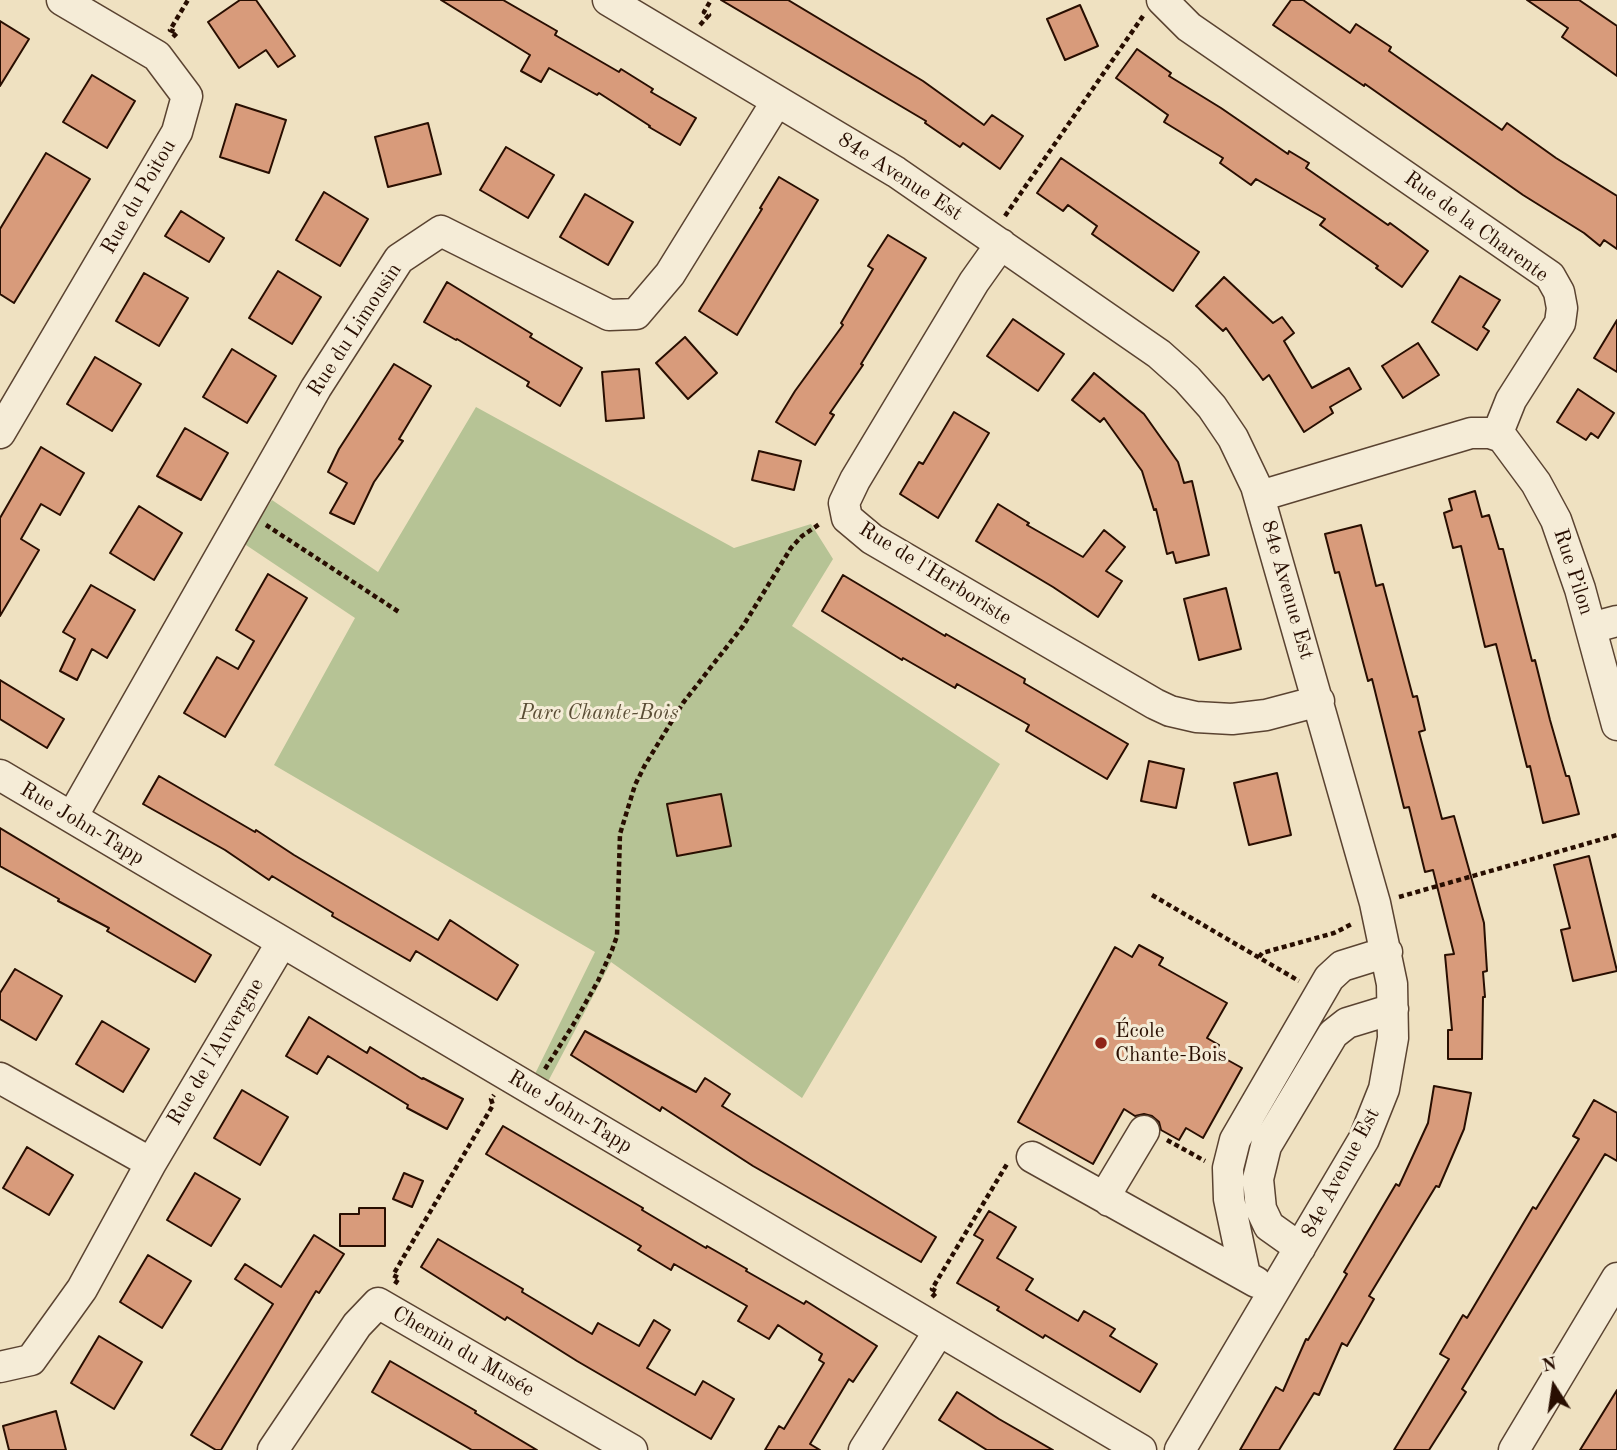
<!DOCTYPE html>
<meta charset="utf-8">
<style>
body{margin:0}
#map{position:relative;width:1617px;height:1450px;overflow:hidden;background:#efe1c1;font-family:"Old Standard TT",serif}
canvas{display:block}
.north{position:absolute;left:1519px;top:1352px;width:70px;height:70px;-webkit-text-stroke:5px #f5ecd7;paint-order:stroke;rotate:348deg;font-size:19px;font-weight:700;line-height:28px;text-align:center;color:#280e01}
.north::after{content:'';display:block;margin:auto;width:24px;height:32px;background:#280e01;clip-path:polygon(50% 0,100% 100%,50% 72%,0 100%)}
</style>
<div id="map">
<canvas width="1617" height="1450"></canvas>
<div class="north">N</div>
</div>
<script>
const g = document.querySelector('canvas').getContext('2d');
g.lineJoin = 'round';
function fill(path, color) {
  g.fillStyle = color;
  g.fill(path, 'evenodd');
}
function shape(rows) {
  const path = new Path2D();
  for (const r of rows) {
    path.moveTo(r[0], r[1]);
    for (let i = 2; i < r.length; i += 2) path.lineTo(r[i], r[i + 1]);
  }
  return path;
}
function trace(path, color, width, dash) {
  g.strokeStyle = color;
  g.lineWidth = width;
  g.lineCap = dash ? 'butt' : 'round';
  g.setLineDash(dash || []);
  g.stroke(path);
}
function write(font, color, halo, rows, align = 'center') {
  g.font = font + ' "Old Standard TT",serif';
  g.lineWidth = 6;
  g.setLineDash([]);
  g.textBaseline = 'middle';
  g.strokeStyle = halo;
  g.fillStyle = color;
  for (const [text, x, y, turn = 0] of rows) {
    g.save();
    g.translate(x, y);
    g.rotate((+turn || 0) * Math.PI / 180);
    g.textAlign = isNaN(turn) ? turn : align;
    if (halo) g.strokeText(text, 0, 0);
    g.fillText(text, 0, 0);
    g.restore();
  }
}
fill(shape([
 [476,407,734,548,811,524,833,559,792,626,1000,764,802,1098,611,962,543,1091,532,1080,595,952,274,765,355,618,243,543,272,500,378,572]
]), '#b6c395');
const building = shape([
 [240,0,256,0,295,56,278,67,266,50,239,68,208,22,240,0],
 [441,0,503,0,557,31,555,35,619,72,621,69,653,89,651,92,696,118,680,145,649,127,650,126,599,93,597,95,549,68,541,82,521,71,530,55,441,0],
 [721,0,788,0,923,81,984,125,992,115,1023,136,1000,169,963,143,960,147,925,123,926,121,721,0],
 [1291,0,1303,0,1350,33,1356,24,1391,47,1389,51,1502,130,1507,123,1556,158,1617,196,1617,249,1604,240,1600,246,1584,233,1523,195,1365,84,1364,86,1273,25,1291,0],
 [1527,0,1579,0,1617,26,1617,76,1562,37,1568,28,1527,0],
 [1080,5,1098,46,1065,60,1047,19,1080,5],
 [0,21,29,39,0,86,0,21],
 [1137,49,1171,73,1169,76,1221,108,1288,154,1289,151,1309,163,1306,168,1388,225,1390,223,1428,251,1402,287,1376,268,1378,266,1320,225,1325,219,1256,179,1251,185,1220,163,1223,158,1164,122,1168,115,1116,78,1137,49],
 [92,75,135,101,107,148,63,122,92,75],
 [236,104,286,120,269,173,220,157,236,104],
 [428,123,441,174,388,187,375,137,428,123],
 [506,147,554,175,528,218,480,190,506,147],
 [46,153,90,179,14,303,0,294,0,229,46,153],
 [1061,158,1199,252,1173,291,1092,234,1097,226,1068,205,1063,211,1037,193,1061,158],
 [779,177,818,200,737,335,699,311,762,209,760,208,779,177],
 [324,192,368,219,340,266,296,240,324,192],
 [585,194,633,222,608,265,560,237,585,194],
 [181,211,224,238,209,262,165,236,181,211],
 [888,235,926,258,861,364,863,365,830,413,834,415,815,445,776,422,795,391,843,325,841,323,873,269,868,266,888,235],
 [278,271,321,297,292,344,249,318,278,271],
 [144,273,188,298,159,346,116,321,144,273],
 [1460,276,1500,300,1483,327,1489,331,1477,350,1432,322,1460,276],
 [1224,277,1273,323,1282,317,1294,333,1284,341,1312,388,1349,368,1361,389,1330,407,1333,413,1304,432,1269,375,1263,380,1226,328,1223,331,1196,306,1224,277],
 [447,282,532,334,530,337,582,368,560,406,527,386,529,382,457,339,456,340,424,322,447,282],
 [1013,319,1064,354,1038,391,987,356,1013,319],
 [1617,320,1617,372,1594,358,1617,320],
 [685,337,717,373,688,399,656,363,685,337],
 [1418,343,1439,375,1403,398,1382,366,1418,343],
 [232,349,276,376,247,423,203,397,232,349],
 [95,357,141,384,112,431,67,404,95,357],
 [394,364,431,386,399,439,403,441,374,482,354,524,330,513,347,483,328,472,339,449,394,364],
 [639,369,644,418,606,421,602,372,639,369],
 [1094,373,1144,414,1178,462,1184,483,1192,481,1209,555,1176,563,1173,552,1167,554,1156,509,1154,510,1142,471,1104,418,1100,422,1072,400,1094,373],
 [1578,389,1614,413,1598,438,1591,433,1586,440,1557,422,1578,389],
 [954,412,989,433,938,518,900,494,919,462,923,464,954,412],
 [185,428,228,453,201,500,157,476,185,428],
 [41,447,84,473,60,515,41,504,21,539,39,550,0,616,0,518,41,447],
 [759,451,801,461,794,490,752,480,759,451],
 [1475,491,1482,517,1489,515,1499,549,1503,549,1532,661,1535,660,1550,720,1566,776,1569,776,1579,814,1543,823,1530,766,1527,767,1496,644,1485,647,1461,546,1453,548,1444,513,1452,510,1449,499,1475,491],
 [998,504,1029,523,1027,525,1083,557,1104,530,1125,547,1106,571,1122,581,1098,617,1053,587,976,541,998,504],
 [139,506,182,533,154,580,110,553,139,506],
 [1361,525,1376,586,1383,584,1413,697,1417,696,1425,730,1419,732,1442,819,1454,816,1484,923,1487,971,1483,972,1485,997,1483,997,1482,1059,1448,1059,1448,1030,1452,1030,1445,955,1454,954,1433,870,1425,872,1409,807,1404,808,1372,679,1368,681,1339,572,1335,573,1325,534,1361,525],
 [268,574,307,598,225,737,184,713,217,657,238,669,254,641,236,630,268,574],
 [843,575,945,636,946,634,1025,679,1024,683,1128,744,1107,779,1026,731,1029,725,957,684,955,688,903,658,902,660,822,611,843,575],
 [91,585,135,610,107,658,92,649,77,680,60,671,75,639,63,632,91,585],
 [1226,588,1241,649,1199,660,1184,599,1226,588],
 [0,680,64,719,47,748,0,719,0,680],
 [1149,761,1184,769,1176,808,1141,801,1149,761],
 [1277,773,1291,835,1249,845,1234,783,1277,773],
 [159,776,255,832,256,830,294,855,438,940,450,920,518,965,497,1000,416,951,410,961,332,916,333,913,272,876,269,880,225,850,143,804,159,776],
 [721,794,731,846,677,856,667,804,721,794],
 [0,828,211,955,195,982,107,931,109,928,58,901,59,899,0,866,0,828],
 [1589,856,1617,971,1573,981,1561,930,1570,928,1554,865,1589,856],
 [1139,945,1163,958,1159,965,1227,1003,1207,1038,1219,1045,1215,1053,1242,1068,1203,1138,1186,1128,1179,1140,1161,1130,1159,1122,1152,1116,1144,1114,1135,1116,1124,1109,1093,1164,1018,1122,1115,947,1132,957,1139,945],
 [15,969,62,996,36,1040,0,1019,0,993,15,969],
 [309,1017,367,1053,370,1047,422,1079,423,1078,463,1099,447,1129,407,1108,408,1105,328,1056,317,1074,286,1056,309,1017],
 [102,1021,149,1049,123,1092,76,1064,102,1021],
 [585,1031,696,1092,705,1078,730,1094,722,1106,936,1237,921,1262,753,1166,662,1107,660,1111,571,1055,585,1031],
 [1434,1086,1471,1093,1464,1129,1439,1187,1436,1186,1369,1296,1374,1299,1347,1346,1342,1343,1319,1395,1314,1393,1279,1450,1240,1450,1276,1387,1283,1391,1306,1339,1308,1340,1347,1274,1344,1272,1396,1184,1399,1186,1428,1123,1434,1086],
 [242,1090,288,1117,260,1165,214,1138,242,1090],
 [1594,1100,1617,1113,1617,1161,1605,1154,1462,1389,1466,1392,1429,1450,1394,1450,1449,1359,1440,1354,1463,1315,1467,1318,1533,1207,1536,1209,1579,1139,1573,1136,1594,1100],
 [503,1126,643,1208,642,1210,706,1248,707,1246,747,1269,746,1271,804,1304,806,1301,877,1346,853,1382,849,1379,810,1444,820,1450,765,1450,779,1426,784,1429,824,1363,819,1360,822,1354,778,1325,769,1339,738,1321,747,1306,674,1264,671,1270,638,1250,641,1246,486,1154,503,1126],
 [27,1147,73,1175,49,1215,3,1188,27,1147],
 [195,1173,240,1199,211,1246,167,1220,195,1173],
 [404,1173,423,1181,412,1207,393,1199,404,1173],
 [359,1208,385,1208,385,1246,340,1246,340,1214,359,1214,359,1208],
 [989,1211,1016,1227,997,1258,1033,1279,1026,1290,1078,1321,1084,1311,1115,1329,1110,1336,1157,1364,1140,1392,1045,1335,1043,1338,997,1310,999,1307,957,1283,983,1240,974,1235,989,1211],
 [314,1235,344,1254,319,1293,316,1291,221,1450,216,1450,191,1435,273,1304,235,1279,245,1264,281,1287,314,1235],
 [438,1239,523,1289,522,1292,592,1334,598,1323,639,1346,654,1320,670,1330,647,1368,695,1395,703,1381,734,1399,711,1439,577,1361,507,1317,505,1320,421,1267,438,1239],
 [148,1255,191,1281,162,1328,120,1302,148,1255],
 [99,1336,142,1362,114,1409,71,1383,99,1336],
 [390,1361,476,1411,475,1413,537,1450,472,1450,372,1392,390,1361],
 [1617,1390,1617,1450,1580,1450,1617,1390],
 [957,1392,999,1419,1053,1450,987,1450,939,1420,957,1392],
 [56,1411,66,1450,9,1450,3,1426,56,1411]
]);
fill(building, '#d89b7b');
trace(building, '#280e01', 2);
const minor = shape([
 [608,0,896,172,1159,354,1187,379,1212,407,1233,438,1256,486,1375,903,1392,984,1393,1038,1384,1089,1364,1139,1180,1450],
 [1162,0,1189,27,1550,276,1559,292,1562,308,1560,323,1511,400,1497,435],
 [1001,244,974,282,855,480,844,503,847,518,872,539,1155,704,1170,711,1196,717,1232,719,1266,715,1319,701],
 [0,433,177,132,187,96,157,56,62,0],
 [1260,496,1471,433,1490,433,1502,437,1536,483,1556,520,1580,589,1617,725],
 [1591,628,1617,621],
 [0,775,1141,1450],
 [72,817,316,388,399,259,441,231,609,315,636,314,670,274,777,101],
 [0,1078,151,1163],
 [1032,1157,1256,1282],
 [1109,1201,1111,1186,1144,1131],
 [1300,1248,1269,1226,1261,1209,1258,1179,1266,1146,1333,1034,1347,1023,1393,1009],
 [1245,1275,1229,1199,1228,1168,1235,1140,1329,978,1342,966,1387,952],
 [0,1367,31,1360,82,1289,151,1163,282,942],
 [273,1450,357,1325,378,1303,632,1450],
 [864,1450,939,1331],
 [1514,1450,1617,1278]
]);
trace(minor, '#5a4331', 33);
trace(shape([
 [700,25,709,15,704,12,711,0],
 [173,37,177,33,170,30,188,0],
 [1005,216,1143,16],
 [266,525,399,612],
 [1152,895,1299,981],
 [1399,897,1617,835],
 [1259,957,1262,953,1334,933,1352,924],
 [545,1069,573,1025,598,981,612,950,617,936,620,834,635,785,645,765,683,703,743,626,791,548,802,536,821,523],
 [1167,1140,1205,1161],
 [395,1284,399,1278,393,1275,493,1105,491,1099,494,1095],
 [932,1297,937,1292,932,1289,1007,1164]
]), '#280e01', 4.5, [5, 3.5]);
trace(minor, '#f5ecd7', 30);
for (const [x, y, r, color] of [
 [1101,1043,7,"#8f2418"]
]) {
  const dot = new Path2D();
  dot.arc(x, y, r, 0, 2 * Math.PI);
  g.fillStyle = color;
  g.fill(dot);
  trace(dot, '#f5ecd7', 2.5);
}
write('21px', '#280e01', '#f5ecd7', [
 ["84e Avenue Est",900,177,33],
 ["Rue du Poitou",139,197,-60],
 ["Rue de la Charente",1476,227,36],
 ["Rue du Limousin",355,330,-57],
 ["Rue Pilon",1573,572,72],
 ["Rue de l'Herboriste",935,574,32],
 ["84e Avenue Est",1287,590,74],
 ["Rue John-Tapp",82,824,31],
 ["Rue de l'Auvergne",216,1052,-59],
 ["Rue John-Tapp",570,1112,31],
 ["84e Avenue Est",1341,1173,-62],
 ["Chemin du Musée",463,1352,30]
]);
write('italic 21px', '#5a4d35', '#f5ecd7', [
 ["Parc Chante-Bois",599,713]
]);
write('21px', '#280e01', '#f5ecd7', [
 ["École",1115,1031],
 ["Chante-Bois",1115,1055]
], 'left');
</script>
